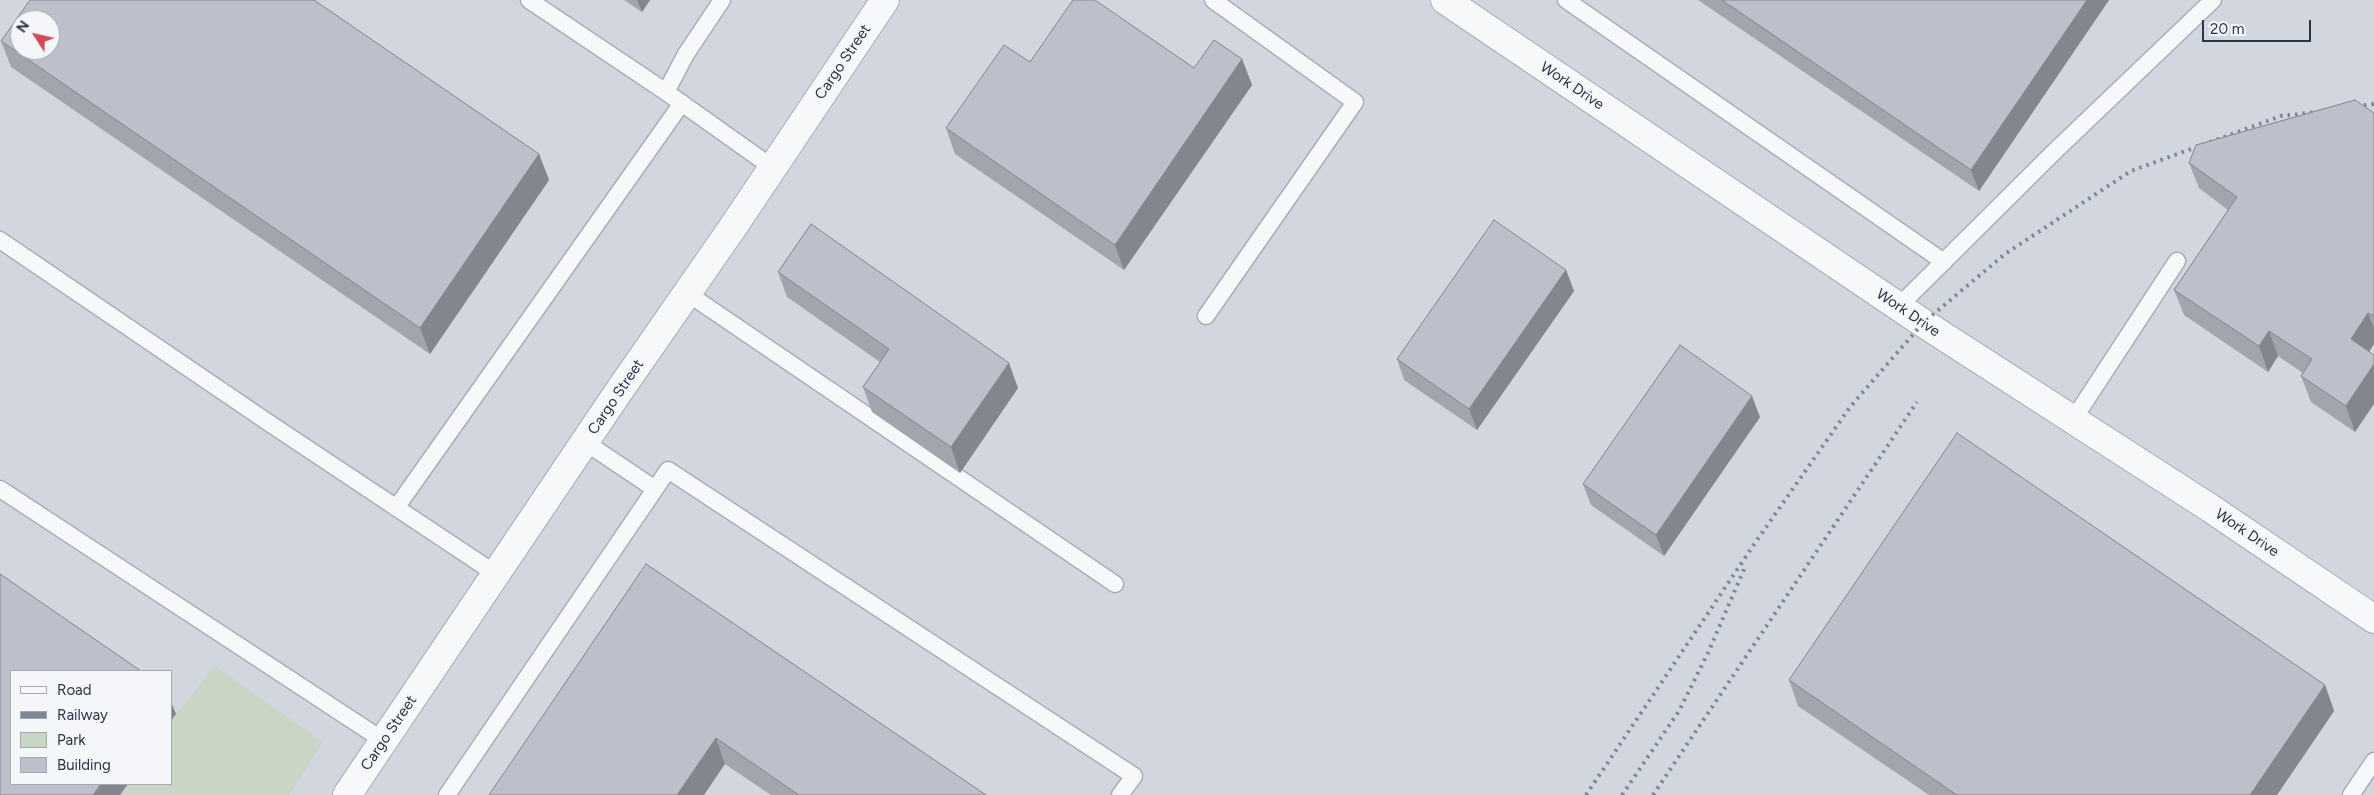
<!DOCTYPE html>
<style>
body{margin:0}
#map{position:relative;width:2374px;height:795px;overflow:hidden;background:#e4e7ec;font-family:Figtree,sans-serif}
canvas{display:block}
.legend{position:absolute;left:10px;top:670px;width:162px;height:115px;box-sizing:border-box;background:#f4f6f9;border:1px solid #a4a8b1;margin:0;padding:6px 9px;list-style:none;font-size:15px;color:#2b3445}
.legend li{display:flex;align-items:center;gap:10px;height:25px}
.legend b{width:25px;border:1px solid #a4a8b1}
.north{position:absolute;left:10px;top:10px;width:50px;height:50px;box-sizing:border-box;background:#f4f6f9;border:1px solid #a4a8b1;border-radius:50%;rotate:305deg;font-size:14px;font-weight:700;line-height:20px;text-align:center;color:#2b3445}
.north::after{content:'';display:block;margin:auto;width:18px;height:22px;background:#d1495b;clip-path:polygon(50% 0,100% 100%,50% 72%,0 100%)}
.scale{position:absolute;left:2202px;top:20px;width:109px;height:22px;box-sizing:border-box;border:2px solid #2b3445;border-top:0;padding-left:6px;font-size:15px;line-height:18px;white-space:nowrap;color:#2b3445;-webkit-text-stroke:4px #f4f6f9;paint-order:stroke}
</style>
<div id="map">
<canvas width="2374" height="795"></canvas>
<ul class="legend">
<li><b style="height:6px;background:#f7f8fa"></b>Road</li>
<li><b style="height:6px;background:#7d8696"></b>Railway</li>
<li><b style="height:14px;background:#c9d6c5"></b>Park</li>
<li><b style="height:14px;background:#bbc0ca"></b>Building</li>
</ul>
<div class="north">N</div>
<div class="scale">20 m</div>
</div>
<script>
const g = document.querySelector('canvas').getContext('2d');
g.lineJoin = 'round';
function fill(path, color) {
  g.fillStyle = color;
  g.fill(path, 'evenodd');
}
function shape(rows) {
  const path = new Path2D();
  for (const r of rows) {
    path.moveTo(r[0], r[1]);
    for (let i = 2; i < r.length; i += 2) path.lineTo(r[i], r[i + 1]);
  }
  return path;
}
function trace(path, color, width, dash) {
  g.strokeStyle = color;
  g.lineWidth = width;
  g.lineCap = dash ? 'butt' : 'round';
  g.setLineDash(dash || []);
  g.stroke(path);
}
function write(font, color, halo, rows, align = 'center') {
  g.font = font + ' Figtree,sans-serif';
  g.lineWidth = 5;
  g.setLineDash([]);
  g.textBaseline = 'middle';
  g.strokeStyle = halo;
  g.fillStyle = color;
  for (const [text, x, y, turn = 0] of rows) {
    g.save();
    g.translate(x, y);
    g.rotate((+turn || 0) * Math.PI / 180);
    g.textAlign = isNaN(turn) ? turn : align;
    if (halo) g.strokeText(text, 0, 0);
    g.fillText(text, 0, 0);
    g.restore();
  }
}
fill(shape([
 [0,0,2374,0,2374,795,0,795],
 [20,20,50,20,50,50,20,50],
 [11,671,171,671,171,784,11,784]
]), '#d2d6de');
fill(shape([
 [215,666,323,742,289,795,120,795,128,784,171,784,171,721]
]), '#c9d6c5');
const service = shape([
 [529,0,666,92],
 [722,0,686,54,666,92,773,168],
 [1566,0,1944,262],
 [0,240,269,423,496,574],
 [687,293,1115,584],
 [1898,307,2054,152,2213,0],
 [1206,316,1355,102,1213,0],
 [2073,420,2177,261],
 [585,442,655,489],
 [0,489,384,741],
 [396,508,682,103],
 [447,795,668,470,1134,776,1120,795],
 [2351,795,2374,761]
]);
const minor = shape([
 [1445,0,1923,323,2210,508,2374,619],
 [347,795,617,394,733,227,885,0]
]);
trace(service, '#a9aeb7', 19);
trace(minor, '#a9aeb7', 30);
trace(service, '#f7f8fa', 16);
trace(minor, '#f7f8fa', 28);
trace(shape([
 [2349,107,2374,104],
 [1586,795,1755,543,1850,407,1923,323,2005,254,2131,171,2281,116,2325,111],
 [1622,795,1679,711,1708,653,1745,567],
 [1653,795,1917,402]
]), '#7d8696', 4, [2.5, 5]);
fill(shape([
 [624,0,650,0,642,12],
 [1698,0,2109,0,1979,191],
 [1,41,539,154,549,180,430,354,11,67],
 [1242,59,1252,85,1124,270,955,154,946,128,1030,62,1194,68],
 [2374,113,2374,344,2369,352,2355,432,2311,402,2301,376,2303,373,2278,356,2268,372,2184,315,2174,290,2228,210,2199,188,2189,163],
 [1566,270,1574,291,1477,430,1404,380,1397,359],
 [778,272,1018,388,960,473,872,412,863,387,880,362,787,297],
 [1760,417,1664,556,1591,505,1583,484],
 [646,564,986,795,771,795,725,764],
 [1789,680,2325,685,2334,711,2277,795,1929,795,1798,706]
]), '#a1a5ae');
fill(shape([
 [637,0,650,0,642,12],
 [2087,0,2109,0,1979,191,1971,170],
 [1242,59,1252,85,1124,270,1115,245],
 [539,154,549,180,430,354,420,328],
 [1566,270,1574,291,1477,430,1469,409],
 [2368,313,2374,328,2374,344,2360,365,2351,339],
 [2269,331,2278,356,2268,372,2259,346],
 [1009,363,1018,388,960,473,951,447],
 [2374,364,2374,404,2355,432,2346,406],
 [1752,396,1760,417,1664,556,1656,535],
 [2325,685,2334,711,2277,795,2250,795],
 [171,702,176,714,171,721],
 [716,738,725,764,704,795,677,795],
 [101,784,128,784,120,795,93,795]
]), '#83868d');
const building = shape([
 [30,0,314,0,539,154,420,328,1,41,30,0],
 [20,20,50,20,50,50,20,50,20,20],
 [1073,0,1095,0,1194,68,1214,40,1242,59,1115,245,946,128,1004,45,1030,62,1073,0],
 [1722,0,2087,0,1971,170,1722,0],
 [2355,100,2374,113,2374,316,2368,313,2351,339,2374,355,2374,364,2346,406,2301,376,2312,359,2269,331,2259,346,2174,290,2237,197,2189,163,2196,145,2355,100],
 [1494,220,1566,270,1469,409,1397,359,1494,220],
 [811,224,1009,363,951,447,863,387,889,349,778,272,811,224],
 [1680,345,1752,396,1656,535,1583,484,1680,345],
 [1957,433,2325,685,2250,795,1957,795,1789,680,1957,433],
 [646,564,986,795,799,795,716,738,677,795,489,795,646,564],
 [0,574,141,671,11,671,11,784,101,784,93,795,0,795,0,574]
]);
fill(building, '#bbc0ca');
trace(building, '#83868d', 1);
write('15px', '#2b3445', '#f4f6f9', [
 ["Cargo Street",843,62,-56],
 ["Work Drive",1572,86,34],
 ["Work Drive",1908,313,34],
 ["Cargo Street",616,397,-56],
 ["Work Drive",2247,533,34],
 ["Cargo Street",389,733,-56]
]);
</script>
